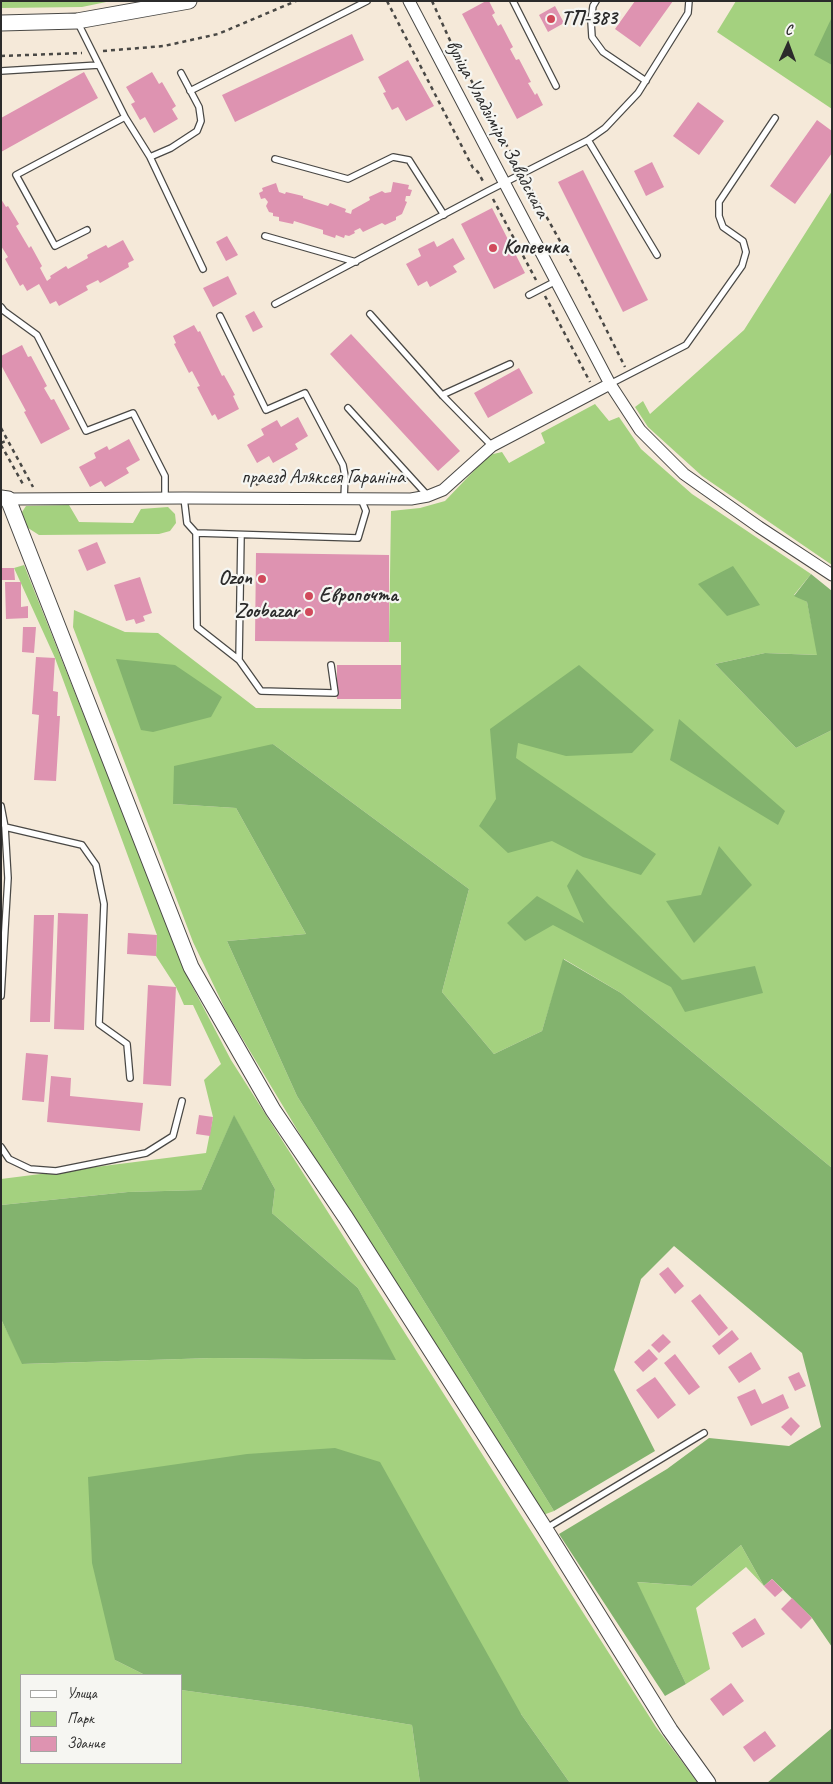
<!DOCTYPE html>
<meta charset="utf-8">
<style>
body{margin:0}
#map{position:relative;width:833px;height:1784px;overflow:hidden;background:#f5e9d9;font-family:Caveat,sans-serif}
canvas{display:block}
.frame{position:absolute;inset:0;border:2px solid #2b2b2b;pointer-events:none}
.legend{position:absolute;left:20px;top:1674px;width:162px;height:90px;box-sizing:border-box;background:#f6f6f2;border:1px solid #a5a5a2;margin:0;padding:6px 9px;list-style:none;font-size:15px;color:#2b2b2b}
.legend li{display:flex;align-items:center;gap:10px;height:25px}
.legend b{width:25px;border:1px solid #a5a5a2}
.north{position:absolute;left:763px;top:20px;width:50px;height:50px;-webkit-text-stroke:4px #f6f6f2;paint-order:stroke;rotate:2deg;font-size:14px;font-weight:700;line-height:20px;text-align:center;color:#2b2b2b}
.north::after{content:'';display:block;margin:auto;width:18px;height:22px;background:#2b2b2b;clip-path:polygon(50% 0,100% 100%,50% 72%,0 100%)}
</style>
<div id="map">
<canvas width="833" height="1784"></canvas>
<div class="frame"></div>
<ul class="legend">
<li><b style="height:6px;background:#fff"></b>Улица</li>
<li><b style="height:14px;background:#a4d17f"></b>Парк</li>
<li><b style="height:14px;background:#de93b1"></b>Здание</li>
</ul>
<div class="north">С</div>
</div>
<script>
const g = document.querySelector('canvas').getContext('2d');
g.lineJoin = 'round';
function fill(path, color) {
  g.fillStyle = color;
  g.fill(path, 'evenodd');
}
function shape(rows) {
  const path = new Path2D();
  for (const r of rows) {
    path.moveTo(r[0], r[1]);
    for (let i = 2; i < r.length; i += 2) path.lineTo(r[i], r[i + 1]);
  }
  return path;
}
function trace(path, color, width, dash) {
  g.strokeStyle = color;
  g.lineWidth = width;
  g.lineCap = dash ? 'butt' : 'round';
  g.setLineDash(dash || []);
  g.stroke(path);
}
function write(font, color, halo, rows, align = 'center') {
  g.font = font + ' Caveat,sans-serif';
  g.lineWidth = 4.5;
  g.setLineDash([]);
  g.textBaseline = 'middle';
  g.strokeStyle = halo;
  g.fillStyle = color;
  for (const [text, x, y, turn = 0] of rows) {
    g.save();
    g.translate(x, y);
    g.rotate((+turn || 0) * Math.PI / 180);
    g.textAlign = isNaN(turn) ? turn : align;
    if (halo) g.strokeText(text, 0, 0);
    g.fillText(text, 0, 0);
    g.restore();
  }
}
fill(shape([
 [1,1,111,1,82,7,1,8],
 [736,1,832,1,832,109,717,32],
 [832,191,832,565,702,476,648,427,635,407,643,401,650,414,744,330],
 [595,404,609,421,619,417,641,449,692,494,811,574,794,595,807,602,818,655,765,653,715,664,796,748,832,730,832,1168,621,993,564,959,542,1031,494,1054,442,992,469,889,273,744,173,804,236,808,306,934,227,941,297,1096,554,1511,543,1515,304,1141,227,1013,193,942,73,627,74,610,125,632,158,633,256,708,401,709,401,642,389,642,391,511,420,508,445,501,489,455,502,452,509,463,545,443,541,433],
 [69,505,79,522,133,523,141,509,168,507,175,514,176,523,170,531,159,534,39,535,25,526,22,512,26,506],
 [24,565,190,982,231,1060,656,1727,698,1783,570,1783,521,1714,115,1660,145,1675,21,1675,21,1763,181,1763,181,1690,305,1707,412,1725,420,1783,1,1783,1,1319,23,1364,213,1358,395,1360,358,1288,272,1213,275,1189,234,1116,201,1190,128,1192,1,1205,1,1179,206,1153,213,1117,204,1080,221,1064,193,1005,184,1005,176,987,156,956,157,935,55,658,14,568],
 [741,1545,764,1586,746,1567,696,1608,710,1669,686,1684,636,1582,692,1586]
]), '#a4d17f');
fill(shape([
 [832,17,832,65,814,55],
 [733,566,760,605,727,616,698,584],
 [811,574,832,591,832,730,796,748,715,664,765,653,817,655,807,602,794,596],
 [116,659,175,665,222,697,211,717,153,732,141,730],
 [579,665,654,730,632,753,566,756,518,743,516,758,656,854,641,875,583,857,552,841,508,853,479,826,496,799,490,729],
 [679,719,785,811,778,825,670,760],
 [273,744,469,889,442,992,494,1054,542,1031,563,959,621,993,832,1168,832,1647,812,1618,772,1579,764,1586,741,1545,692,1586,637,1582,686,1684,665,1696,559,1534,667,1469,709,1438,789,1446,821,1427,802,1353,674,1246,641,1279,614,1370,655,1451,554,1511,297,1096,227,941,306,934,236,808,173,804,174,766],
 [719,846,752,885,694,943,666,901,701,895],
 [577,869,608,904,682,980,755,966,763,993,685,1012,671,987,553,925,525,941,507,923,537,896,584,923,567,886],
 [234,1115,275,1189,272,1213,358,1288,396,1360,213,1358,22,1364,1,1319,1,1205,128,1192,201,1190],
 [335,1448,380,1462,521,1714,570,1783,420,1783,412,1725,305,1707,181,1690,181,1675,145,1675,115,1660,92,1563,88,1477,247,1454],
 [832,1728,832,1783,767,1783]
]), '#83b36e');
fill(shape([
 [486,1,489,1,495,13,492,15,498,26,501,24,513,47,510,49,516,60,519,59,531,82,528,83,535,95,537,93,543,105,517,119,462,14],
 [635,1,673,1,640,47,615,29],
 [555,6,564,23,548,32,539,15],
 [352,34,364,60,235,122,222,95],
 [408,60,434,106,406,121,398,107,392,110,383,93,386,92,378,77],
 [84,72,98,98,1,152,1,118],
 [152,72,159,84,162,82,176,106,172,109,178,119,154,133,145,117,140,120,131,104,135,102,126,87],
 [698,102,724,121,699,155,673,136],
 [817,120,832,131,832,153,795,204,770,186],
 [652,162,664,187,646,196,634,171],
 [583,170,648,300,623,312,558,182],
 [393,182,409,185,408,189,412,190,410,196,406,196,405,201,407,202,402,214,396,217,396,220,385,225,382,223,363,232,360,228,354,231,355,233,349,236,345,235,344,238,336,235,335,238,323,234,323,230,294,221,293,224,279,221,279,217,273,216,273,213,269,212,266,206,268,202,265,198,261,199,259,193,263,191,262,188,276,183,279,192,285,194,286,192,303,196,303,198,328,206,330,203,346,209,345,212,351,214,352,210,370,200,369,197,382,191,385,193,391,192],
 [1,199,6,207,8,206,19,224,16,226,29,248,31,246,42,266,40,268,47,281,51,278,50,276,66,266,68,269,88,258,87,255,106,245,108,248,123,240,134,260,128,263,129,267,100,283,98,280,86,286,88,290,59,306,56,301,50,304,39,284,27,291,23,284,20,286,5,259,8,257,1,246],
 [492,208,525,273,494,289,461,224],
 [227,236,238,255,226,261,216,242],
 [453,238,465,259,453,266,457,272,430,287,427,281,418,286,406,264,421,256,418,249,434,241,437,247],
 [228,276,237,294,213,307,203,288],
 [254,311,263,327,253,332,245,316],
 [194,325,198,332,200,331,222,376,224,375,235,395,233,396,239,409,218,420,215,414,212,416,197,387,200,386,192,371,189,373,174,344,176,343,173,336],
 [351,334,460,451,438,471,330,354],
 [22,345,28,357,31,356,47,386,44,388,51,400,54,399,70,429,41,444,24,412,26,411,1,365,1,356],
 [519,368,533,393,488,418,474,393],
 [298,417,308,436,295,444,298,449,273,463,269,456,257,463,247,445,264,435,261,429,277,420,281,427],
 [129,439,140,460,126,468,129,473,105,487,101,481,90,487,79,467,96,458,94,453,107,446,109,450],
 [97,542,106,563,87,571,78,550],
 [256,553,389,555,389,642,255,641],
 [1,568,14,568,15,580,1,580],
 [140,577,152,613,143,616,145,621,136,624,134,619,126,621,114,585],
 [5,582,21,582,21,607,28,606,28,618,6,619],
 [23,627,36,627,34,653,22,652],
 [36,657,55,658,53,691,58,692,57,716,60,716,56,781,34,780,39,715,32,714],
 [337,665,401,665,401,699,337,699],
 [58,913,88,914,84,1030,54,1029],
 [34,915,54,915,50,1022,30,1022],
 [128,933,157,935,156,956,127,954],
 [148,985,176,987,171,1086,143,1084],
 [26,1053,48,1055,44,1102,22,1100],
 [51,1076,71,1078,70,1096,143,1103,140,1131,47,1122],
 [199,1115,213,1117,210,1136,196,1134],
 [668,1267,684,1286,675,1294,659,1274],
 [700,1294,728,1328,719,1336,691,1301],
 [732,1330,739,1339,719,1355,712,1346],
 [663,1334,671,1342,659,1353,651,1345],
 [649,1349,658,1359,643,1372,634,1362],
 [751,1352,761,1369,739,1383,728,1367],
 [675,1354,700,1387,689,1395,664,1363],
 [799,1372,806,1386,795,1391,788,1377],
 [655,1377,676,1405,658,1419,636,1390],
 [755,1389,762,1404,783,1394,789,1408,751,1426,737,1397],
 [791,1417,800,1426,791,1436,781,1427],
 [772,1579,783,1590,775,1597,764,1586],
 [792,1598,812,1618,801,1629,781,1609],
 [755,1618,765,1634,742,1648,732,1633],
 [731,1683,744,1701,723,1716,710,1699],
 [765,1731,776,1746,754,1762,743,1747]
]), '#de93b1');
const service = shape([
 [513,1,556,86],
 [596,1,593,6,591,21,592,37,603,52,646,81],
 [78,23,125,117,150,157,171,148,197,131,201,121,199,107,181,73],
 [1,71,99,65],
 [190,91,367,1],
 [588,140,657,255],
 [150,157,203,269],
 [275,159,348,179,393,157,409,160,444,215],
 [87,230,55,246,16,175,125,117],
 [265,236,356,262],
 [529,295,556,281],
 [275,304,488,191,588,140,605,128,638,93,688,13,689,1],
 [1,307,4,311,37,335,86,431,133,413,165,476,165,498],
 [370,314,442,395,492,446],
 [220,316,266,410,305,393,343,465,345,476,344,499],
 [610,384,686,345,742,266,746,252,743,241,723,227,719,216,719,202,775,118],
 [442,395,510,364],
 [348,408,428,496],
 [184,498,187,523,196,533,197,627,239,660,261,691,335,693,331,665],
 [196,533,358,538,366,511,361,499],
 [239,660,241,535],
 [1,806,5,827,8,878,1,996],
 [5,827,82,845,96,865,104,904,99,1024,127,1044,130,1078],
 [1,1147,9,1159,30,1169,56,1171,146,1153,173,1136,182,1101],
 [545,1529,704,1433]
]);
const minor = shape([
 [409,1,610,384,640,430,684,474,759,527,832,575],
 [8,499,184,498,411,499,428,496,443,490,492,446,610,384]
]);
const tertiary = shape([
 [1,23,77,21,189,1],
 [1,498,8,499,191,967,273,1110,346,1218,545,1529,670,1730,708,1783]
]);
trace(service, '#494845', 8);
trace(minor, '#494845', 13);
trace(tertiary, '#494845', 17);
trace(shape([
 [387,1,473,168,478,172,484,183],
 [432,1,453,47,518,166],
 [103,51,164,46,218,34,296,1],
 [1,56,82,53],
 [527,182,579,275,625,367],
 [493,199,536,280],
 [545,296,590,382],
 [1,428,33,487],
 [1,443,8,440],
 [1,445,24,486],
 [256,485,267,479]
]), '#494845', 2.5, [4, 4]);
trace(service, '#fff', 5.5);
trace(minor, '#fff', 11);
trace(tertiary, '#fff', 15);
for (const [x, y, r, color] of [
 [551,19,5,"#d1495b"],
 [493,248,5,"#d1495b"],
 [262,579,5,"#d1495b"],
 [309,596,5,"#d1495b"],
 [309,612,5,"#d1495b"]
]) {
  const dot = new Path2D();
  dot.arc(x, y, r, 0, 2 * Math.PI);
  g.fillStyle = color;
  g.fill(dot);
  trace(dot, '#f6f6f2', 2);
}
write('bold 20px', '#2b2b2b', '#f6f6f2', [
 ["ТП-383",561,19],
 ["Копеечка",503,248],
 ["Ozon",252,579,"right"],
 ["Европочта",319,596],
 ["Zoobazar",299,612,"right"]
], 'left');
write('20px', '#2b2b2b', '#f6f6f2', [
 ["вуліца Уладзіміра Завадскага",497,129,62],
 ["праезд Аляксея Гараніна",323,478]
]);
</script>
